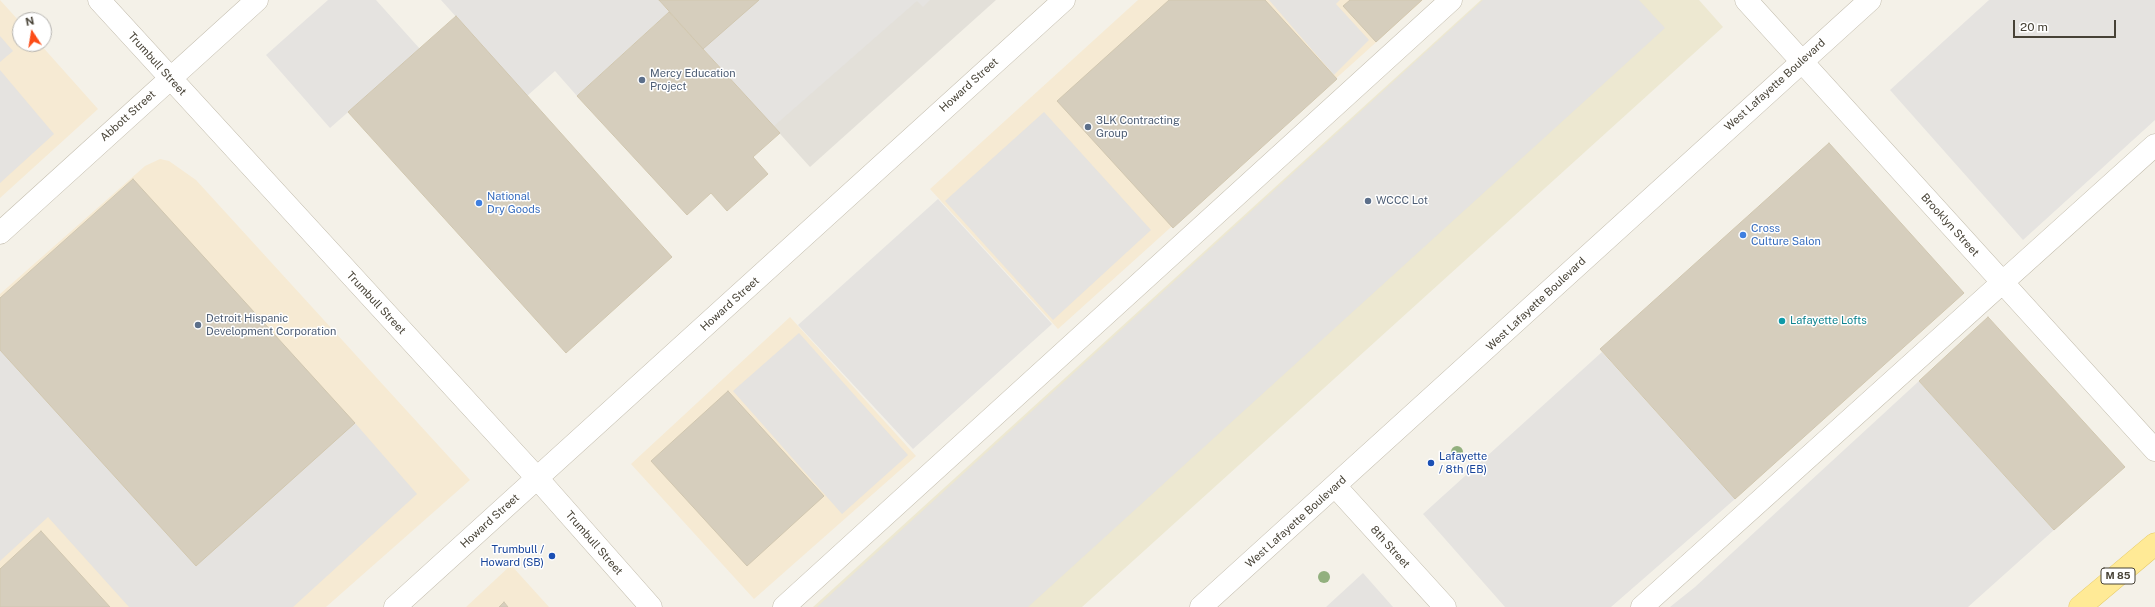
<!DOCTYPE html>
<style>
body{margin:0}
#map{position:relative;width:2155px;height:607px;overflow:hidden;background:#f4f1e8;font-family:"Public Sans",sans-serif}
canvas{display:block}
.north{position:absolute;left:12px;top:12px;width:40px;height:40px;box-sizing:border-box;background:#fff;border:1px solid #b5b3af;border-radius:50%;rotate:348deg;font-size:11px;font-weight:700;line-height:16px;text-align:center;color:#474236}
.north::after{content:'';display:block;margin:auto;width:14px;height:18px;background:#fc4c17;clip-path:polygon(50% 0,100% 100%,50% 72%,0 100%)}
.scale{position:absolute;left:2013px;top:20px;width:103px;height:18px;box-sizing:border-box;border:2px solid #474236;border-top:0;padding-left:5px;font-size:12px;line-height:14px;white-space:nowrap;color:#474236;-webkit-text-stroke:3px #fff;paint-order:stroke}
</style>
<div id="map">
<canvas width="2155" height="607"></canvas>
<div class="north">N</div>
<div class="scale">20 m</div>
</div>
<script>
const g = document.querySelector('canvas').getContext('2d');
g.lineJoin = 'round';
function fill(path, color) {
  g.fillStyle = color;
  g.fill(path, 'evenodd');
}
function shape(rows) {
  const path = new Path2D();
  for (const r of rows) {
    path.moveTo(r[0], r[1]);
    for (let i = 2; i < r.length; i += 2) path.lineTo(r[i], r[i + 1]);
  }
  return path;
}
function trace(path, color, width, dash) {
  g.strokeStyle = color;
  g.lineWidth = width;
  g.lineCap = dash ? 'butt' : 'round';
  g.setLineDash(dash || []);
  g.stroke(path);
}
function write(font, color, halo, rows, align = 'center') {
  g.font = font + ' "Public Sans",sans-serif';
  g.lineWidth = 3;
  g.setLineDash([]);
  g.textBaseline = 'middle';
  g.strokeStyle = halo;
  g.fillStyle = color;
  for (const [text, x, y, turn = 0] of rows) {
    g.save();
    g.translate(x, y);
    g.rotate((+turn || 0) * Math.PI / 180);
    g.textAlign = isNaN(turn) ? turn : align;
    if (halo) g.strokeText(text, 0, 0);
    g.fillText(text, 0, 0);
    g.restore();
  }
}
fill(shape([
 [0,0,20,22,20,44,40,44,98,109,0,198],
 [1138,0,1423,0,1058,329,930,189],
 [160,159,169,161,196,180,470,480,326,607,0,607,0,294,145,166],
 [790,317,916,456,754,599,631,464],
 [511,565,549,607,466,607]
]), '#f6ead3');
fill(shape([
 [659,0,996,0,810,167]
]), '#e3e0d9');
fill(shape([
 [1481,0,1699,0,1723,27,1082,607,813,607]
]), '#ede8d1');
fill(shape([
 [328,0,376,0,420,49,330,128,266,55],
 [441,0,659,0,669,12,577,96,555,71,527,96],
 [759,0,930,0,923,7,917,1,773,127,703,49],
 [1269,0,1340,0,1336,4,1369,40,1334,75],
 [1483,0,1639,0,1665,28,1028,607,817,607],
 [1989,0,2155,0,2155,120,2023,240,1890,90],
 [0,36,13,51,0,62],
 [0,70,54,134,0,183],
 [1044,112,1151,230,1053,320,945,201],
 [938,199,1052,324,913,449,798,325],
 [799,333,908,455,842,514,733,391],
 [0,350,196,566,355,423,417,494,293,607,129,607,48,517,0,561],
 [1602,352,1735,499,1611,607,1505,607,1423,514],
 [1919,381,2054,530,1968,607,1670,607,1695,587],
 [1363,573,1393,607,1326,607]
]), '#e5e3e0');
const building = shape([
 [659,0,759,0,703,49,659,0],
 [1169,0,1265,0,1337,79,1173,228,1057,101,1169,0],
 [1350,0,1422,0,1376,42,1343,6,1350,0],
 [669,12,780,133,753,157,768,174,727,211,711,193,687,215,577,96,669,12],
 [456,16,672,257,566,353,348,112,456,16],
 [1829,143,1964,293,1735,499,1600,349,1829,143],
 [133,179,355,423,196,566,0,350,0,298,133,179],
 [1988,317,2125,467,2054,530,1919,381,1988,317],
 [728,391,824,496,747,566,651,461,728,391],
 [41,531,110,607,0,607,0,569,41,531],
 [504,602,508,607,499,607,504,602]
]);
fill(building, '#d6cebd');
trace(building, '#d1c7b0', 1);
const minor = shape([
 [99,0,537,478,651,607],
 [1746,0,2155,450],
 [0,233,257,0],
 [1336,487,1445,607],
 [395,607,1064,0],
 [784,607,1451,0],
 [1201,607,1870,0],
 [1642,607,2155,145]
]);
const major = shape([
 [2080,607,2155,544]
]);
trace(minor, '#c0baaa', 23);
trace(major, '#e5c965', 23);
trace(minor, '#fff', 22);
trace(major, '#ffea96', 22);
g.fillStyle = '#92b07e';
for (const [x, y] of [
 [1457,452],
 [1324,577]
]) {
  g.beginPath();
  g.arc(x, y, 6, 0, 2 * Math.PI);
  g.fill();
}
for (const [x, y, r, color] of [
 [642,80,4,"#5c6f8a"],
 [1088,127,4,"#5c6f8a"],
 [1368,201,4,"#5c6f8a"],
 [479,203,4,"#3f7fe0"],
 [1743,235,4,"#3f7fe0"],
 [1782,321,4,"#0f9aa8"],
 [198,325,4,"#5c6f8a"],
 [1431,463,4,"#1a4fb4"],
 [552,556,4,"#1a4fb4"]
]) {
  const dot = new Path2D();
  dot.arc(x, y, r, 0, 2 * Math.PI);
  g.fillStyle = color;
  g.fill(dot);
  trace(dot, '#fff', 1.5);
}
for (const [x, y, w] of [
 [2118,576,34]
]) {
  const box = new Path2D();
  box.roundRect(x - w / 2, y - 8, w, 16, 3);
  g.fillStyle = '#fff';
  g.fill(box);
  trace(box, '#474236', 1);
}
write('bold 10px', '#474236', null, [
 ["M 85",2118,576]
]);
write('11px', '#474236', '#fff', [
 ["Trumbull Street",157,64,48],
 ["Howard Street",969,85,-42],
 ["West Lafayette Boulevard",1775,85,-42],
 ["Abbott Street",128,116,-42],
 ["Brooklyn Street",1950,225,48],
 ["Trumbull Street",376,303,47],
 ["Howard Street",730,304,-42],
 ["West Lafayette Boulevard",1536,304,-43],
 ["Howard Street",490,521,-42],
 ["West Lafayette Boulevard",1296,522,-42],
 ["Trumbull Street",594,543,49],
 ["8th Street",1390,547,48]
]);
write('11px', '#4e5e75', '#fff', [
 ["Mercy Education",650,74],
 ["Project",650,87],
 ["3LK Contracting",1096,121],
 ["Group",1096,134],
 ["WCCC Lot",1376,201],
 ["Detroit Hispanic",206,319],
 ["Development Corporation",206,332]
], 'left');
write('11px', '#366cbe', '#fff', [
 ["National",487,197],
 ["Dry Goods",487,210],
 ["Cross",1751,229],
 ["Culture Salon",1751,242]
], 'left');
write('11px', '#0d838f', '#fff', [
 ["Lafayette Lofts",1790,321]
], 'left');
write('11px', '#164399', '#fff', [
 ["Lafayette",1439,457],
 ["/ 8th (EB)",1439,470],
 ["Trumbull /",544,550,"right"],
 ["Howard (SB)",544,563,"right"]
], 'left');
</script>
